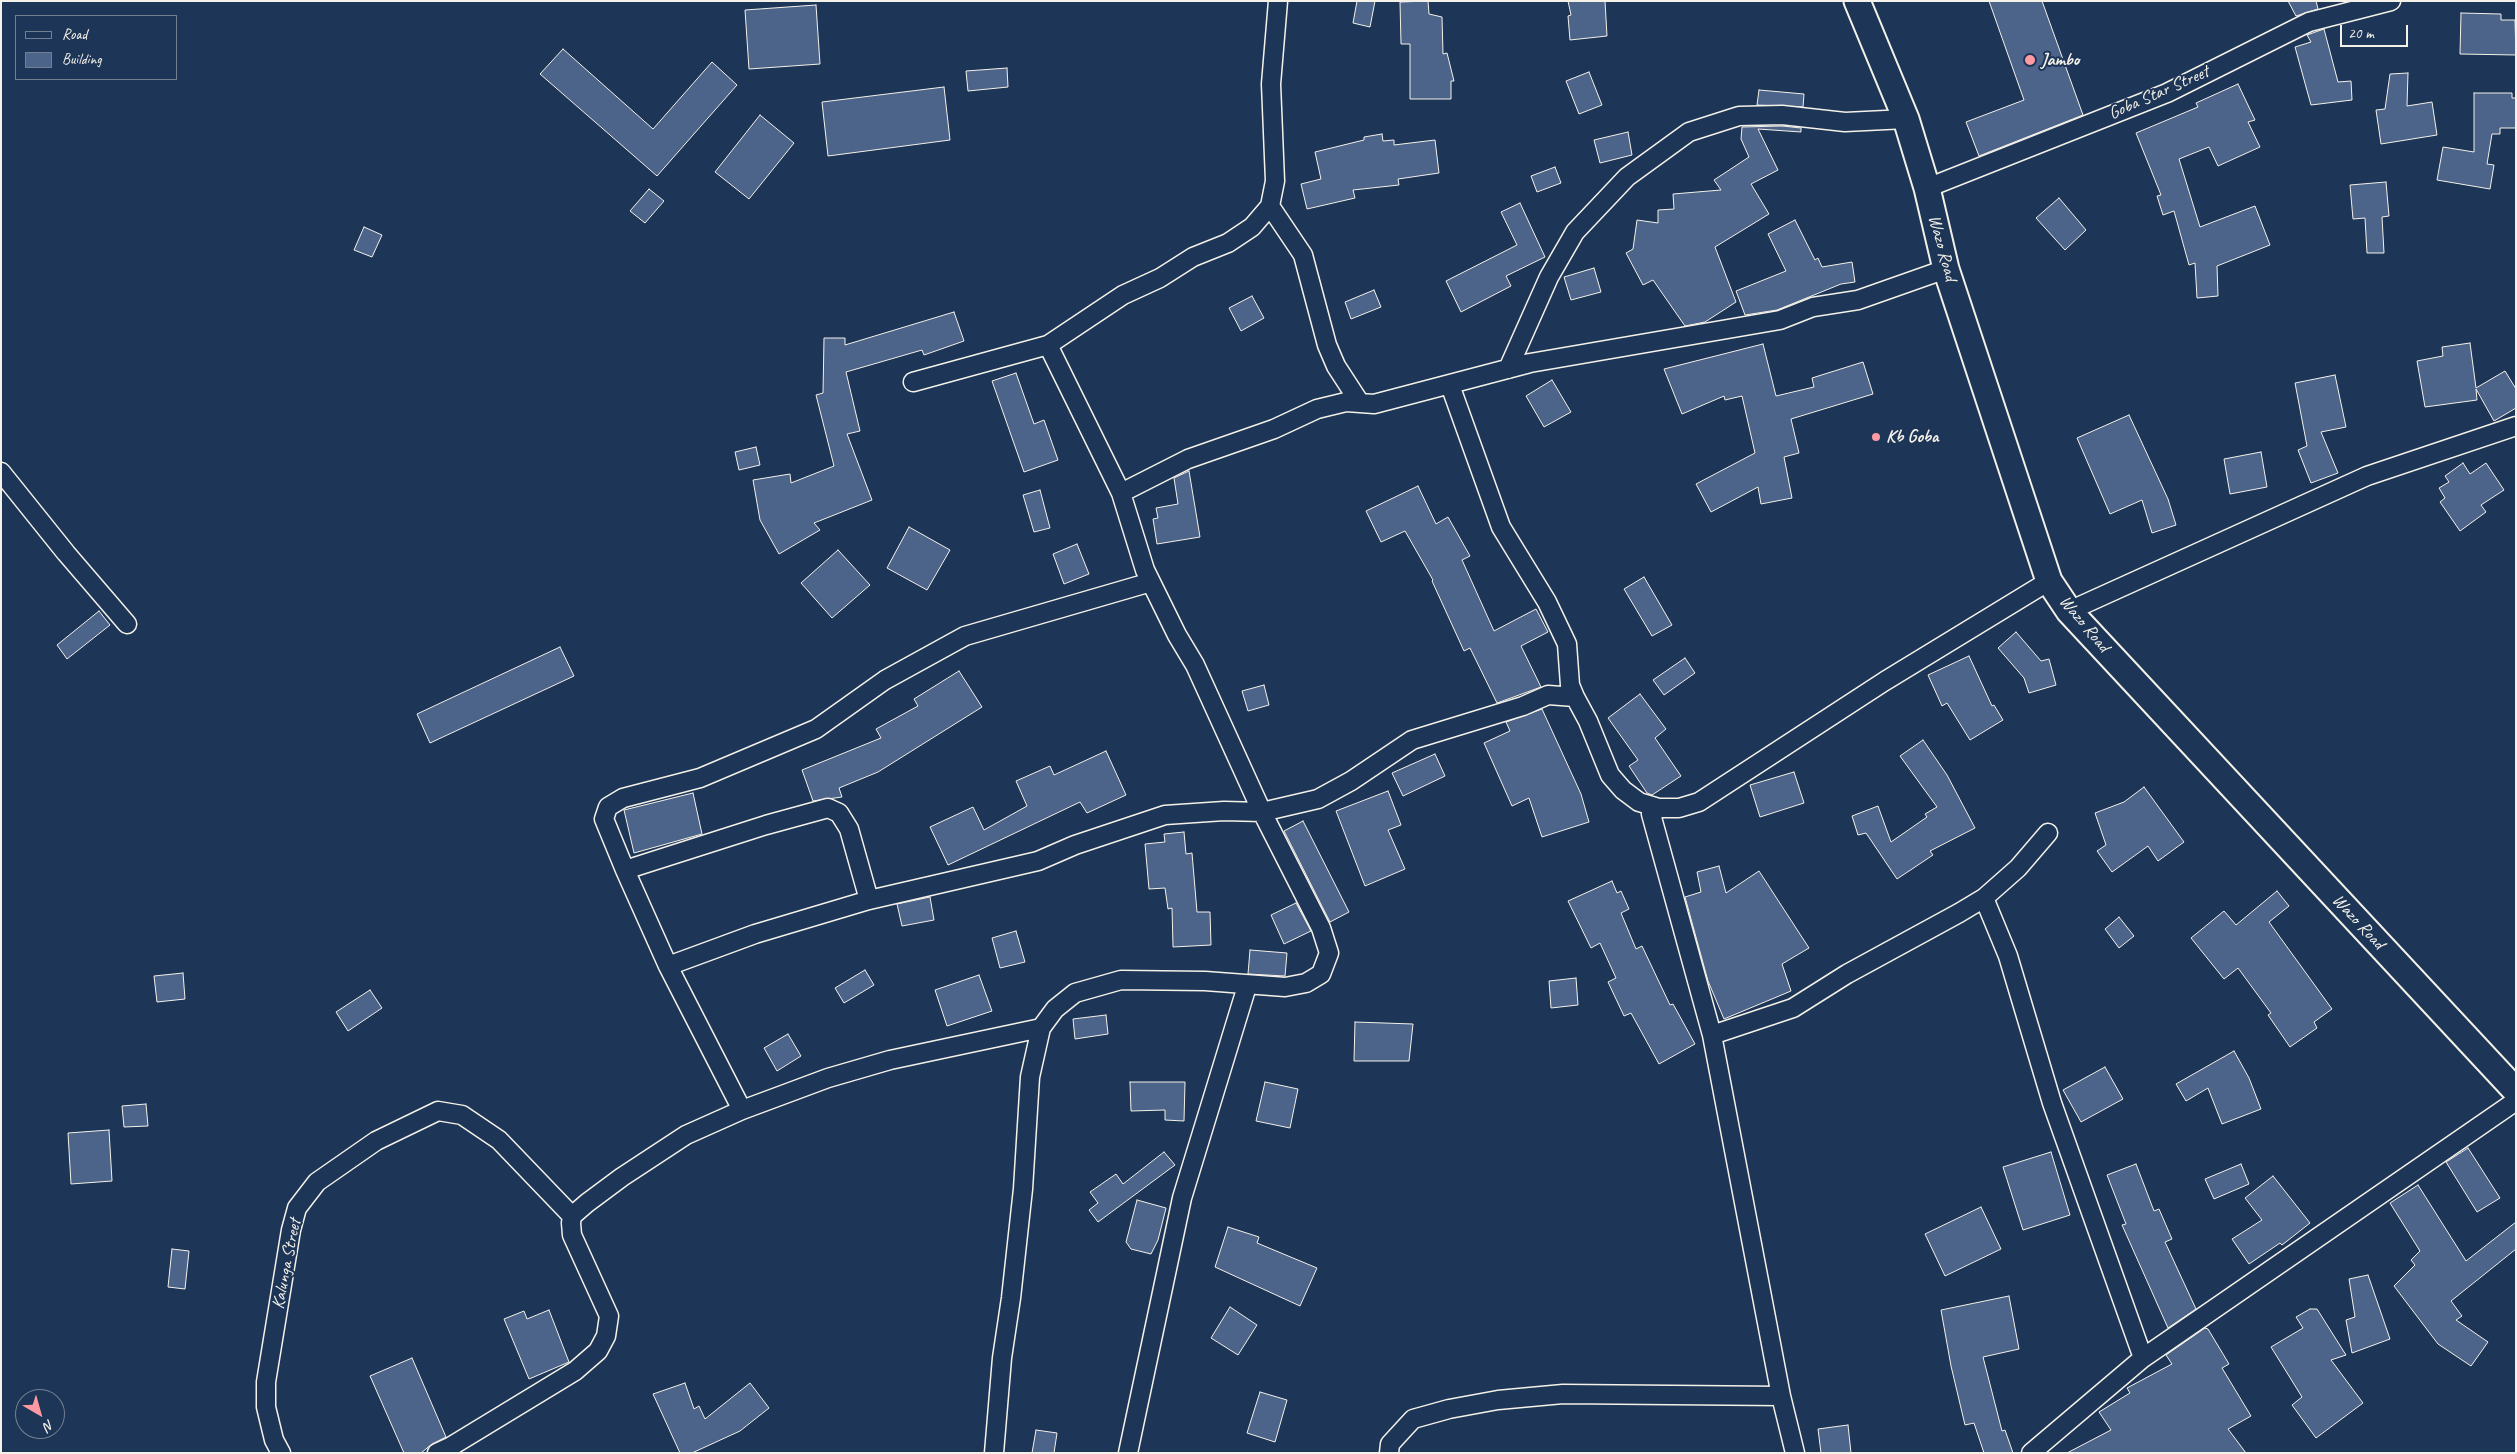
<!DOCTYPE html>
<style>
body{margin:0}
#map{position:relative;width:2517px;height:1454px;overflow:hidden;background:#1d3557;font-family:Caveat,sans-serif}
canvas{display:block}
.frame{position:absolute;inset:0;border:2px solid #f4f1e8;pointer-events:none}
.legend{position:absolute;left:15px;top:15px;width:162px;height:65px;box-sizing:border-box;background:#1d3557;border:1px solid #738091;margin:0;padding:6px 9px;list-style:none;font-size:15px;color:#f4f1e8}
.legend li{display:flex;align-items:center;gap:10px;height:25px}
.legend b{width:25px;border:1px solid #738091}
.north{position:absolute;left:15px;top:1389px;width:50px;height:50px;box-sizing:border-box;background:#1d3557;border:1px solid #738091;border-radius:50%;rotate:142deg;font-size:14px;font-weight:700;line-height:20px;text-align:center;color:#f4f1e8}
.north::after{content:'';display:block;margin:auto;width:18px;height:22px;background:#ff9aa2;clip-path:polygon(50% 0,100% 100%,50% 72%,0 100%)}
.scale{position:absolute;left:2340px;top:25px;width:68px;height:22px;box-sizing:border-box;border:2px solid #f4f1e8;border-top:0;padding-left:6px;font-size:15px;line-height:18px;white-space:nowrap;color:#f4f1e8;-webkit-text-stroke:4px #1d3557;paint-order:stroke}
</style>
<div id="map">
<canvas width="2517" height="1454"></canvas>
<div class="frame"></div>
<ul class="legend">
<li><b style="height:6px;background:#1d3557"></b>Road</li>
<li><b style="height:14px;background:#4d648a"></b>Building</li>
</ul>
<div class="north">N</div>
<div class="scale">20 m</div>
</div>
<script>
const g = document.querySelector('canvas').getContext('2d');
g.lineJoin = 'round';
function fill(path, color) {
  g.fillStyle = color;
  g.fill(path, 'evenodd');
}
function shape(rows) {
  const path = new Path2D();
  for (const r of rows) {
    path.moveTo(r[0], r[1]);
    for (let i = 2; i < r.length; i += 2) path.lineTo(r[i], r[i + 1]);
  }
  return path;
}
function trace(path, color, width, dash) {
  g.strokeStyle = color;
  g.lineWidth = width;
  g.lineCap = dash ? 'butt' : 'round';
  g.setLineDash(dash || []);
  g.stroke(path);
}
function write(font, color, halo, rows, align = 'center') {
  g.font = font + ' Caveat,sans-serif';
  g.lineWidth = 4;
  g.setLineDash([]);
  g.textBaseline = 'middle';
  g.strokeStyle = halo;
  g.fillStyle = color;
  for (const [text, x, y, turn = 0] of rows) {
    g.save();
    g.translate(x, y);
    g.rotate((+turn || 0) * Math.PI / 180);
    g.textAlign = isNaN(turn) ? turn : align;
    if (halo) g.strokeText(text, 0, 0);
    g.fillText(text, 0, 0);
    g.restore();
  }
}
const building = shape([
 [1357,1,1375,1,1370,27,1353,23,1357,1],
 [1428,1,1429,14,1442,17,1443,54,1447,53,1454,81,1451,81,1451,99,1410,99,1410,44,1401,44,1400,2,1428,1],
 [1568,1,1605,1,1607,36,1570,40,1568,16,1571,15,1568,1],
 [1989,1,2042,1,2083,115,1979,156,1966,122,2024,100,1989,1],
 [2288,1,2316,1,2318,9,2296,16,2288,1],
 [816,5,820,64,749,69,745,10,816,5],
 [2461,13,2501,14,2501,20,2515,20,2516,55,2460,54,2461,13],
 [2324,29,2338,82,2351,81,2352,100,2311,105,2295,47,2311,42,2307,35,2324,29],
 [563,49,653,129,712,62,737,85,657,176,540,74,563,49],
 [1007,68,1008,87,968,91,966,71,1007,68],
 [1589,72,1602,105,1579,114,1566,81,1589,72],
 [2408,73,2407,106,2432,102,2437,135,2381,144,2376,110,2385,109,2390,74,2408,73],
 [2238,84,2255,120,2248,122,2260,147,2218,166,2209,147,2179,159,2200,227,2255,206,2270,245,2217,266,2218,296,2197,298,2195,263,2189,265,2174,211,2163,215,2157,196,2161,195,2136,133,2198,107,2196,103,2238,84],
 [944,87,950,140,828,156,822,102,944,87],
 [1759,90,1804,94,1803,107,1757,105,1759,90],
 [2474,93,2512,93,2512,98,2516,98,2516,128,2500,128,2500,134,2492,134,2487,164,2494,165,2490,189,2437,180,2443,147,2474,152,2474,93],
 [760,115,794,143,749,199,715,172,760,115],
 [1782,126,1801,128,1801,132,1758,129,1778,170,1751,184,1769,214,1715,247,1736,302,1705,322,1685,326,1653,280,1643,285,1626,253,1633,249,1637,220,1658,223,1658,210,1674,209,1673,194,1721,190,1714,180,1749,157,1741,139,1742,127,1782,126],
 [1628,132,1632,155,1600,163,1594,140,1628,132],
 [1382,134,1383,141,1394,140,1394,145,1435,140,1439,173,1398,179,1399,185,1353,190,1355,198,1307,209,1301,184,1321,179,1315,152,1364,140,1364,137,1382,134],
 [1555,167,1561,183,1537,192,1531,176,1555,167],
 [2386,182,2389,216,2382,217,2384,253,2367,253,2365,218,2353,219,2350,185,2386,182],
 [649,189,664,201,645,223,630,211,649,189],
 [2059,198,2086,230,2065,250,2036,218,2059,198],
 [1520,203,1545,257,1506,276,1511,286,1461,312,1446,281,1517,245,1501,212,1520,203],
 [1795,220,1815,260,1818,258,1822,267,1852,262,1855,282,1841,284,1777,310,1745,315,1736,291,1786,271,1768,234,1795,220],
 [364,227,382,235,372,257,354,250,364,227],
 [1594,268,1601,292,1571,300,1564,277,1594,268],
 [1374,290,1381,307,1351,319,1345,302,1374,290],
 [1252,296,1264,318,1241,331,1229,308,1252,296],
 [954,312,964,341,924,355,922,350,846,372,860,431,847,434,872,500,814,523,820,530,779,554,760,520,753,480,790,474,791,483,834,466,816,395,823,393,824,338,845,338,845,345,954,312],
 [2470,343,2476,388,2505,371,2516,389,2516,408,2494,421,2476,389,2477,400,2425,407,2417,361,2443,356,2442,347,2470,343],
 [1763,344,1776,396,1814,387,1812,378,1863,362,1873,394,1791,419,1799,453,1784,457,1792,498,1761,504,1758,487,1711,512,1696,484,1755,453,1742,396,1725,400,1724,396,1682,414,1664,369,1763,344],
 [1016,373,1034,424,1044,420,1058,460,1024,472,992,381,1016,373],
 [2335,375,2346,427,2321,432,2338,473,2311,483,2298,450,2307,446,2295,383,2335,375],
 [1552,380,1571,412,1544,427,1526,396,1552,380],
 [2129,415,2168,499,2176,525,2152,533,2142,500,2110,514,2077,438,2129,415],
 [756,447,760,465,739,470,735,452,756,447],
 [2261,452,2267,487,2230,494,2224,459,2261,452],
 [2463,463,2470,474,2486,463,2504,490,2481,505,2486,512,2460,531,2440,502,2445,498,2439,488,2449,482,2445,476,2463,463],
 [1189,471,1200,537,1157,544,1153,519,1158,518,1156,508,1178,504,1174,478,1189,471],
 [1418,486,1436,524,1448,517,1470,556,1462,560,1494,631,1536,609,1548,632,1521,646,1541,687,1497,703,1470,648,1464,651,1432,581,1433,580,1405,531,1381,542,1366,511,1418,486],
 [1040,490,1050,528,1034,532,1023,495,1040,490],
 [909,527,950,550,927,590,887,568,909,527],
 [1077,544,1089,574,1064,584,1053,554,1077,544],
 [838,550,870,585,832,618,801,583,838,550],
 [1644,577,1672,625,1652,636,1624,589,1644,577],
 [99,611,110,625,67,659,57,645,99,611],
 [2016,632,2041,661,2049,659,2056,685,2029,693,2024,678,1998,648,2016,632],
 [560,647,574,676,430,743,417,714,560,647],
 [1969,656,1992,706,1994,705,2003,720,1970,740,1947,703,1942,706,1928,675,1969,656],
 [1685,658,1695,673,1664,695,1653,680,1685,658],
 [959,671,982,707,878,772,839,788,842,797,813,801,802,770,881,738,876,729,918,706,914,699,959,671],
 [1264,685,1269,705,1248,711,1242,691,1264,685],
 [1640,694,1666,729,1655,738,1681,776,1652,795,1647,793,1629,766,1638,760,1608,718,1640,694],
 [1542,709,1581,794,1589,822,1542,837,1529,798,1512,806,1484,743,1510,731,1506,722,1542,709],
 [1923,740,1947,775,1975,828,1930,851,1933,855,1897,879,1866,833,1858,835,1852,816,1878,806,1891,842,1927,817,1925,814,1937,807,1900,756,1923,740],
 [1106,751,1126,795,1087,813,1080,802,948,865,930,827,973,807,984,830,1027,806,1016,781,1050,766,1054,775,1106,751],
 [1435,754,1445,776,1403,796,1392,773,1435,754],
 [1794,772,1804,803,1760,817,1750,785,1794,772],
 [2144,787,2184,842,2158,861,2148,846,2112,872,2097,851,2106,845,2095,813,2124,802,2144,787],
 [1388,791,1401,825,1388,830,1405,869,1365,886,1336,811,1388,791],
 [693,793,702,834,634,853,624,810,693,793],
 [1303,821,1349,912,1330,922,1284,831,1303,821],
 [1184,832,1186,854,1192,853,1197,912,1210,912,1211,945,1173,947,1172,908,1168,909,1165,888,1149,889,1145,844,1165,842,1164,834,1184,832],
 [1719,866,1726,893,1759,871,1809,948,1782,964,1791,991,1724,1019,1708,981,1685,897,1701,892,1697,872,1719,866],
 [1612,881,1617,893,1621,891,1629,909,1621,913,1636,949,1642,946,1670,1005,1673,1004,1695,1044,1659,1064,1631,1013,1624,1016,1608,982,1616,978,1600,943,1591,948,1568,901,1612,881],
 [2277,891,2289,906,2269,922,2332,1009,2314,1022,2317,1028,2290,1047,2268,1015,2271,1013,2238,968,2224,979,2191,938,2224,911,2236,925,2277,891],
 [930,897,934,920,902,926,897,904,930,897],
 [1296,903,1311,931,1284,944,1271,915,1296,903],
 [2119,917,2134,936,2119,948,2105,929,2119,917],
 [1016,931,1025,962,1000,968,992,938,1016,931],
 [1250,950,1287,953,1285,976,1248,974,1250,950],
 [865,970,874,985,844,1003,835,988,865,970],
 [183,973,185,999,157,1002,154,976,183,973],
 [979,975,992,1011,947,1026,935,990,979,975],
 [1576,978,1578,1005,1551,1008,1549,981,1576,978],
 [370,990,382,1008,348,1031,336,1012,370,990],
 [1106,1015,1108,1034,1075,1039,1073,1019,1106,1015],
 [1355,1022,1413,1024,1409,1061,1354,1061,1355,1022],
 [788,1034,801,1056,777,1071,764,1048,788,1034],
 [2234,1051,2249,1078,2261,1109,2222,1124,2208,1088,2186,1101,2176,1084,2234,1051],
 [2105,1067,2123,1099,2081,1122,2063,1090,2105,1067],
 [1130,1082,1185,1082,1184,1121,1165,1120,1165,1110,1131,1111,1130,1082],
 [1265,1082,1298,1089,1290,1128,1256,1121,1265,1082],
 [146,1104,148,1126,124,1127,122,1106,146,1104],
 [109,1130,112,1181,71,1184,68,1133,109,1130],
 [2468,1148,2500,1198,2477,1212,2446,1162,2468,1148],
 [1164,1152,1175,1165,1098,1222,1089,1210,1098,1203,1090,1192,1116,1174,1123,1184,1164,1152],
 [2051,1152,2070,1215,2023,1230,2003,1167,2051,1152],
 [2136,1164,2154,1211,2159,1209,2172,1239,2165,1242,2196,1309,2168,1328,2122,1225,2126,1224,2107,1175,2136,1164],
 [2241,1164,2249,1184,2214,1199,2205,1179,2241,1164],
 [2273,1176,2310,1223,2282,1245,2280,1243,2249,1264,2232,1239,2262,1220,2245,1198,2273,1176],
 [2418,1185,2466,1261,2516,1222,2516,1249,2451,1301,2462,1316,2456,1320,2488,1342,2471,1366,2438,1344,2394,1286,2415,1265,2411,1260,2420,1251,2390,1203,2418,1185],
 [1137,1200,1166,1208,1158,1240,1151,1254,1131,1249,1126,1242,1137,1200],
 [1981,1207,2001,1249,1945,1276,1925,1234,1981,1207],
 [1228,1227,1259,1237,1257,1243,1317,1268,1300,1306,1215,1267,1228,1227],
 [172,1249,189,1251,185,1289,168,1287,172,1249],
 [2368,1275,2390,1339,2352,1353,2346,1320,2355,1317,2349,1279,2368,1275],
 [2009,1296,2019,1349,1983,1357,2002,1431,2005,1430,2013,1453,1984,1453,1974,1423,1965,1425,1951,1366,1941,1310,2009,1296],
 [1230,1307,1257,1325,1238,1355,1211,1338,1230,1307],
 [2310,1309,2317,1309,2346,1355,2331,1360,2363,1403,2316,1438,2292,1405,2302,1397,2271,1347,2303,1328,2296,1317,2310,1309],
 [549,1310,569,1362,529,1379,504,1319,524,1311,527,1319,549,1310],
 [2205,1328,2208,1329,2229,1364,2222,1368,2251,1416,2228,1429,2246,1453,2067,1453,2111,1430,2099,1412,2130,1393,2127,1388,2172,1364,2166,1355,2205,1328],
 [412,1358,446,1437,432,1444,421,1453,404,1453,370,1376,412,1358],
 [685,1383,694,1409,699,1406,705,1419,750,1383,769,1408,740,1431,692,1453,680,1453,653,1394,685,1383],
 [1260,1392,1287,1400,1275,1442,1247,1433,1260,1392],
 [1848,1425,1851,1453,1821,1453,1818,1429,1848,1425],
 [1036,1430,1057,1433,1054,1453,1032,1453,1036,1430]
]);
fill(building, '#4d648a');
trace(building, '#f4f1e8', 1);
const street = shape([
 [1927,188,2167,93,2309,22,2391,1],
 [1270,206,1303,255,1327,345,1336,366,1360,403],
 [1508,369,1549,277,1575,232,1627,177,1689,132,1739,116,1782,115,1845,122,1906,119],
 [913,382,1048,345,1123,295,1160,278,1193,257,1228,243,1252,227,1270,206,1275,181,1271,84,1278,1],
 [1450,385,1501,527,1547,602,1567,644,1570,685,1575,697],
 [1,472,66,553,127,624],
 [1121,493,1188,459,1274,429,1317,409,1346,402,1374,404,1530,363,1780,320,1813,307,1858,300,1946,269],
 [2069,611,2367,476,2516,426],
 [1659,808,1651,814,1712,1035,1781,1396,1795,1453],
 [625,870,766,825,828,808,839,813,849,829,869,900],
 [1984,898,2008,956,2052,1103,2143,1358],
 [668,966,755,934,869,900,1038,861,1075,845,1165,815,1224,811,1262,812,1318,799,1351,781,1412,740,1523,706,1548,695,1575,697,1588,721,1610,775,1623,790,1639,802,1659,808,1679,808,1699,802,1885,681,2049,581],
 [1712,1035,1793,1008,1847,974,1959,913,1984,898,2018,868,2048,833],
 [742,1110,668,966,625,870,604,819,608,807,623,798,700,778,816,729,885,680,965,636,1151,582],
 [281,1453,274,1440,266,1407,266,1382,291,1230,297,1208,317,1182,376,1141,438,1111,462,1115,499,1140,572,1216],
 [437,1453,450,1447,575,1371,598,1351,606,1336,609,1316,572,1235,571,1223,572,1216,587,1203,622,1177,686,1135,742,1110,828,1078,890,1060,1041,1028],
 [994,1453,1002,1358,1011,1298,1023,1189,1030,1077,1041,1028,1055,1009,1075,993,1121,980,1205,981,1285,987,1306,983,1321,974,1329,953,1321,928,1262,812,1195,665,1177,635,1145,570,1121,493,1048,345],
 [1128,1453,1182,1198,1247,986],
 [1389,1453,1390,1444,1413,1419,1449,1409,1498,1400,1563,1394,1781,1396],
 [2031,1453,2143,1358,2516,1101]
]);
const secondary = shape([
 [1857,1,1906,119,1927,188,1946,269,2049,581,2069,611,2516,1091]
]);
trace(street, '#f4f1e8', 21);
trace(secondary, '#f4f1e8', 29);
trace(street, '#1d3557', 18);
trace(secondary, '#1d3557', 25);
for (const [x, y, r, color] of [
 [2030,60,6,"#ff9aa2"],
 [1876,437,5,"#ff9aa2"]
]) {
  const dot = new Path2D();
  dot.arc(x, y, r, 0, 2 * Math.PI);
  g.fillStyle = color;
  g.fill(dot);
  trace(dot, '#1d3557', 2);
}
write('bold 18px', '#f4f1e8', '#1d3557', [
 ["Jambo",2041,60],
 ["Kb Goba",1886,437]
], 'left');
write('18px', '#f4f1e8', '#1d3557', [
 ["Goba Star Street",2159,93,-24],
 ["Wazo Road",1942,248,75],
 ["Wazo Road",2084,624,50],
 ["Wazo Road",2358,922,47],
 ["Kalunga Street",287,1264,-79]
]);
</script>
